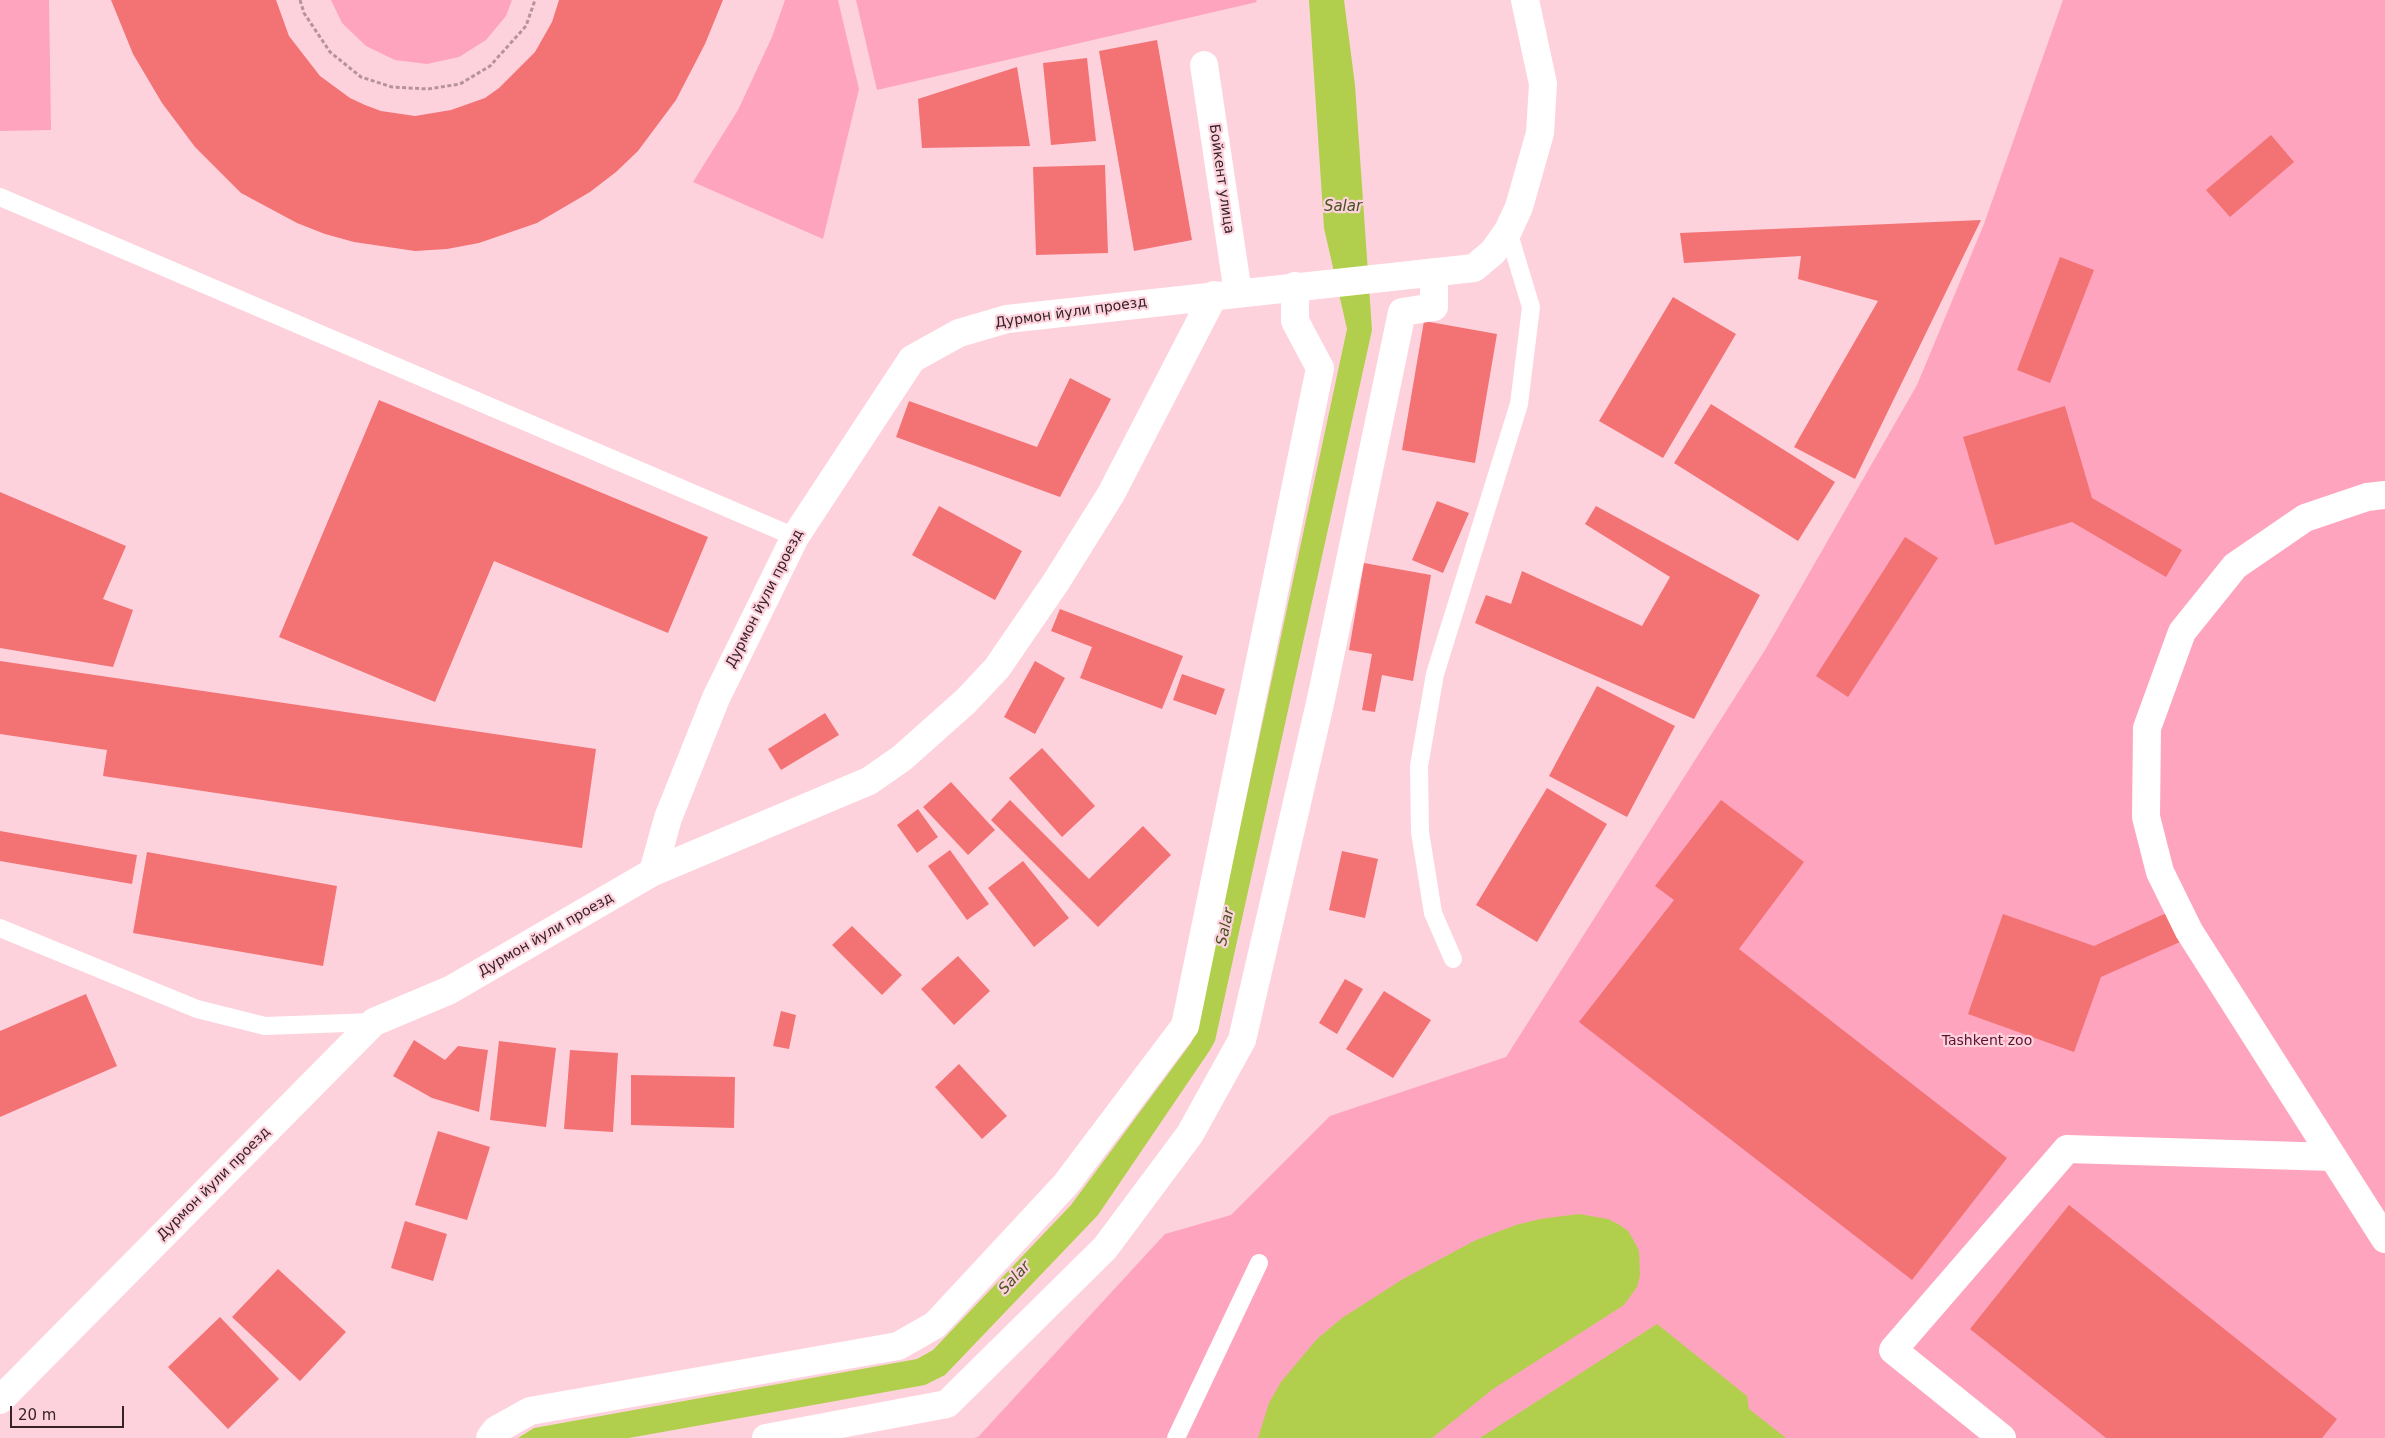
<!DOCTYPE html>
<meta charset="utf-8">
<style>
body{margin:0}
#map{position:relative;width:2385px;height:1438px;overflow:hidden;background:#fed2dd;font-family:"DejaVu Sans",sans-serif}
canvas{display:block}
.scale{position:absolute;left:10px;top:1406px;width:114px;height:22px;box-sizing:border-box;border:2px solid #362228;border-top:0;padding-left:6px;font-size:15px;line-height:18px;white-space:nowrap;color:#362228;-webkit-text-stroke:4px #fed2dd;paint-order:stroke}
</style>
<div id="map">
<canvas width="2385" height="1438"></canvas>
<div class="scale">20 m</div>
</div>
<script>
const g = document.querySelector('canvas').getContext('2d');
g.lineJoin = 'round';
function fill(path, color) {
  g.fillStyle = color;
  g.fill(path, 'evenodd');
}
function shape(rows) {
  const path = new Path2D();
  for (const r of rows) {
    path.moveTo(r[0], r[1]);
    for (let i = 2; i < r.length; i += 2) path.lineTo(r[i], r[i + 1]);
  }
  return path;
}
function trace(path, color, width, dash) {
  g.strokeStyle = color;
  g.lineWidth = width;
  g.lineCap = dash ? 'butt' : 'round';
  g.setLineDash(dash || []);
  g.stroke(path);
}
function write(font, color, halo, rows, align = 'center') {
  g.font = font + ' "DejaVu Sans",sans-serif';
  g.lineWidth = 4.5;
  g.setLineDash([]);
  g.textBaseline = 'middle';
  g.strokeStyle = halo;
  g.fillStyle = color;
  for (const [text, x, y, turn = 0] of rows) {
    g.save();
    g.translate(x, y);
    g.rotate((+turn || 0) * Math.PI / 180);
    g.textAlign = isNaN(turn) ? turn : align;
    if (halo) g.strokeText(text, 0, 0);
    g.fillText(text, 0, 0);
    g.restore();
  }
}
fill(shape([
 [0,0,49,0,51,130,0,131],
 [331,0,512,0,506,16,486,40,459,57,427,64,395,60,366,46,342,23],
 [785,0,838,0,859,89,823,239,693,182,738,110,772,37],
 [856,0,1256,0,1257,2,877,90],
 [2063,0,2385,0,2385,1438,974,1438,978,1437,1165,1234,1231,1215,1330,1116,1506,1057,1765,650,1917,385,1984,224]
]), '#fea4be');
fill(shape([
 [1309,0,1344,0,1355,85,1372,330,1215,1041,1210,1050,1098,1215,945,1375,925,1385,629,1438,518,1438,534,1428,917,1359,933,1350,1071,1205,1191,1043,1196,1032,1347,329,1324,228],
 [1579,1214,1608,1219,1618,1224,1628,1231,1634,1241,1639,1251,1640,1275,1637,1287,1624,1305,1493,1389,1432,1438,1258,1438,1269,1403,1281,1382,1317,1339,1342,1318,1403,1279,1476,1240,1516,1225,1540,1219],
 [1657,1324,1747,1396,1749,1409,1786,1438,1480,1438]
]), '#b1cf4d');
fill(shape([
 [111,0,276,0,289,36,320,76,350,98,365,105,381,111,415,116,451,110,485,98,499,88,535,52,552,22,559,0,723,0,705,44,676,100,638,151,616,172,590,192,537,223,479,243,447,249,415,251,354,242,325,234,297,223,241,193,195,147,162,103,133,54],
 [1157,40,1192,240,1134,251,1099,51],
 [1087,58,1096,141,1051,145,1043,63],
 [1017,67,1030,146,922,148,918,99],
 [2271,135,2294,162,2230,217,2206,190],
 [1105,165,1108,253,1036,255,1033,167],
 [1981,220,1855,479,1794,447,1878,301,1798,279,1801,256,1684,263,1680,233],
 [2060,257,2094,270,2050,383,2017,370],
 [1673,297,1736,334,1663,458,1599,421],
 [1424,321,1497,334,1475,463,1402,450],
 [1070,378,1111,399,1060,497,896,437,909,401,1037,447],
 [379,400,708,537,668,633,494,561,435,702,279,637],
 [1711,404,1835,482,1798,541,1674,463],
 [2065,406,2092,498,2182,550,2166,577,2072,522,1995,545,1963,437],
 [0,492,126,546,103,599,133,610,113,667,0,648],
 [1437,501,1469,513,1443,573,1412,560],
 [939,506,1022,551,995,600,912,555],
 [1596,506,1760,595,1694,719,1475,623,1486,595,1511,604,1522,571,1642,626,1670,577,1585,524],
 [1905,537,1938,558,1848,697,1816,676],
 [1364,563,1431,575,1413,681,1382,675,1375,712,1362,710,1372,654,1349,650],
 [1060,609,1183,656,1162,709,1080,678,1092,647,1051,631],
 [0,661,596,749,582,848,103,776,107,750,0,734],
 [1035,661,1065,678,1035,734,1004,717],
 [1182,674,1225,689,1216,715,1173,700],
 [1597,686,1675,726,1627,817,1549,776],
 [825,713,839,735,781,770,768,749],
 [1042,748,1095,806,1062,837,1009,778],
 [951,782,995,830,968,855,923,807],
 [1547,788,1607,824,1537,942,1476,905],
 [1010,800,1089,879,1143,826,1171,855,1098,927,991,820],
 [1721,800,1804,862,1739,949,2007,1158,1912,1280,1579,1022,1674,900,1655,886],
 [918,809,938,837,917,853,897,825],
 [0,831,137,855,132,884,0,861],
 [950,850,989,904,967,920,928,866],
 [1342,851,1378,859,1365,918,1329,910],
 [147,852,337,886,323,966,133,933],
 [1023,861,1069,918,1034,947,988,888],
 [2173,910,2189,938,2101,977,2074,1052,1968,1014,2003,914,2094,946],
 [852,926,902,975,882,995,832,945],
 [958,956,990,991,954,1025,921,989],
 [1345,979,1363,989,1337,1034,1319,1023],
 [1384,991,1431,1020,1393,1078,1346,1049],
 [86,994,117,1066,0,1117,0,1031],
 [781,1011,796,1015,789,1049,773,1046],
 [414,1040,445,1060,458,1046,488,1050,479,1112,432,1098,393,1076],
 [499,1041,556,1048,546,1127,490,1120],
 [570,1050,618,1053,613,1132,564,1129],
 [959,1064,1007,1116,982,1139,935,1087],
 [631,1075,735,1077,734,1128,631,1125],
 [438,1131,490,1147,467,1220,415,1205],
 [2069,1205,2337,1419,2322,1438,2106,1438,1970,1329],
 [405,1221,447,1234,433,1281,391,1268],
 [278,1269,346,1332,300,1381,232,1317],
 [220,1317,279,1379,228,1429,168,1367]
]), '#f37274');
trace(shape([
 [300,0,304,13,330,52,361,77,392,87,428,89,460,84,490,66,526,26,535,0]
]), '#b6939c', 3, [4, 2.5]);
trace(shape([
 [0,197,795,537],
 [0,928,197,1009,265,1026,374,1022],
 [1453,959,1433,913,1420,832,1419,766,1435,674,1519,404,1531,307,1508,231],
 [1176,1438,1259,1263]
]), '#fff', 18);
trace(shape([
 [1204,65,1238,293],
 [2385,495,2367,497,2305,518,2235,566,2182,632,2147,728,2146,817,2160,872,2189,931,2385,1239],
 [653,872,869,781,902,758,966,701,997,668,1056,582,1111,494,1214,295],
 [0,1400,374,1022,450,990,653,872,668,818,716,698,795,537,912,359,959,333,1007,319,1474,268,1493,252,1508,231,1519,207,1540,133,1543,84,1525,0],
 [490,1438,496,1430,530,1411,898,1346,935,1325,1066,1184,1185,1026,1320,368,1295,321,1295,286],
 [766,1438,947,1404,1105,1248,1190,1134,1242,1040,1321,699,1402,312,1434,307,1434,272],
 [2002,1438,1893,1350,2067,1149,2333,1157]
]), '#fff', 28);
write('14px', '#362228', '#fed2dd', [
 ["Бойкент улица",1221,179,82],
 ["Дурмон йули проезд",1071,313,-8],
 ["Дурмон йули проезд",765,599,-63],
 ["Дурмон йули проезд",546,935,-30],
 ["Дурмон йули проезд",214,1184,-45]
]);
write('14px', '#5e1030', '#fed2dd', [
 ["Tashkent zoo",1987,1041]
]);
write('italic 15px', '#465320', '#fed2dd', [
 ["Salar",1343,207],
 ["Salar",1226,927,-78],
 ["Salar",1015,1278,-47]
]);
</script>
